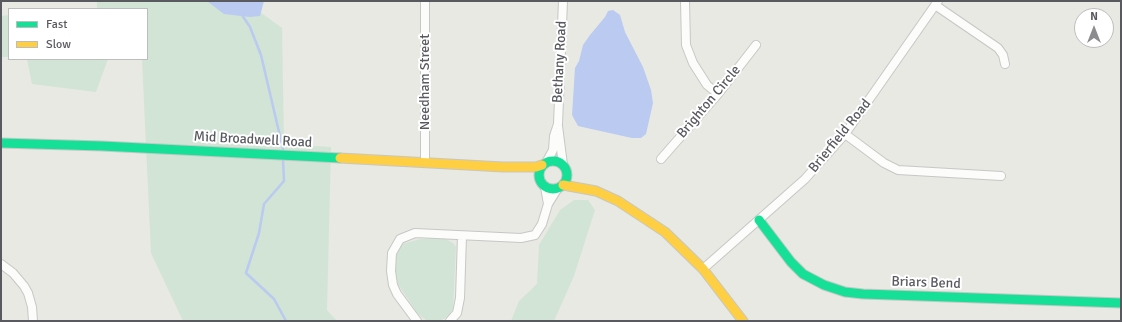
<!DOCTYPE html>
<style>
body{margin:0}
#map{position:relative;width:1122px;height:322px;overflow:hidden;background:#e8e9e3;font-family:Signika,sans-serif}
canvas{display:block}
.frame{position:absolute;inset:0;border:2px solid #595a60;pointer-events:none}
.legend{position:absolute;left:8px;top:8px;width:140px;height:52px;box-sizing:border-box;background:#fff;border:1px solid #bdbdbf;margin:0;padding:5px 7px;list-style:none;font-size:12px;color:#595a60}
.legend li{display:flex;align-items:center;gap:8px;height:20px}
.legend b{width:20px;border:1px solid #bdbdbf}
.north{position:absolute;left:1074px;top:8px;width:40px;height:40px;box-sizing:border-box;background:#fff;border:1px solid #bdbdbf;border-radius:50%;rotate:0deg;font-size:11px;font-weight:700;line-height:16px;text-align:center;color:#595a60}
.north::after{content:'';display:block;margin:auto;width:14px;height:18px;background:#8b8c8e;clip-path:polygon(50% 0,100% 100%,50% 72%,0 100%)}
</style>
<div id="map">
<canvas width="1122" height="322"></canvas>
<div class="frame"></div>
<ul class="legend">
<li><b style="height:5px;background:#16e098"></b>Fast</li>
<li><b style="height:5px;background:#ffcf43"></b>Slow</li>
</ul>
<div class="north">N</div>
</div>
<script>
const g = document.querySelector('canvas').getContext('2d');
g.lineJoin = 'round';
function fill(path, color) {
  g.fillStyle = color;
  g.fill(path, 'evenodd');
}
function shape(rows) {
  const path = new Path2D();
  for (const r of rows) {
    if (r.length === 3) {
      path.moveTo(r[0] + r[2], r[1]);
      path.arc(r[0], r[1], r[2], 0, 2 * Math.PI);
      continue;
    }
    path.moveTo(r[0], r[1]);
    for (let i = 2; i < r.length; i += 2) path.lineTo(r[i], r[i + 1]);
  }
  return path;
}
function trace(path, color, width, dash) {
  g.strokeStyle = color;
  g.lineWidth = width;
  g.lineCap = dash ? 'butt' : 'round';
  g.setLineDash(dash || []);
  g.stroke(path);
}
function write(font, color, halo, rows, align = 'center') {
  g.font = font + ' Signika,sans-serif';
  g.lineWidth = 4;
  g.setLineDash([]);
  g.textBaseline = 'middle';
  g.strokeStyle = halo;
  g.fillStyle = color;
  for (const [text, x, y, turn = 0] of rows) {
    g.save();
    g.translate(x, y);
    g.rotate((+turn || 0) * Math.PI / 180);
    g.textAlign = isNaN(turn) ? turn : align;
    if (halo) g.strokeText(text, 0, 0);
    g.fillText(text, 0, 0);
    g.restore();
  }
}
fill(shape([
 [97,1,245,1,282,28,284,144,331,147,327,310,337,321,183,321,151,253,142,59,147,59,147,9,97,9],
 [9,15,9,57,1,57,1,16],
 [27,59,108,59,96,92,32,84],
 [574,200,588,200,595,210,574,276,554,321,511,321,519,301,537,284,539,245,560,210],
 [420,239,446,239,453,243,456,247,453,309,448,317,439,321,427,321,417,313,398,284,396,276,396,257,399,249,402,244]
]), '#d2e4d5');
fill(shape([
 [207,1,264,1,260,16,250,17,224,14],
 [613,10,620,15,625,32,643,67,651,90,653,103,646,134,641,138,632,138,578,126,572,115,575,68,579,61,583,45,590,35,605,17,608,11]
]), '#bacaf0');
trace(shape([
 [242,15,250,27,261,55,283,149],
 [283,160,284,181,264,204,259,233,246,273,274,299,286,321]
]), '#bacaf0', 2.5);
const street = shape([
 [425,1,425,163],
 [685,1,686,45,693,63,707,85,718,94],
 [935,5,998,48,1003,55,1005,64],
 [558,126,563,165],
 [845,134,884,163,898,170,1001,176],
 [661,159,718,94,756,45],
 [547,161,553,150,554,136,558,124,563,1],
 [545,187,548,204],
 [1,264,13,273,24,286,28,293,32,307,33,321],
 [703,269,805,179,845,134,938,1],
 [417,321,397,294,393,285,391,271,392,253,400,239,415,233,521,238,535,235,542,224,548,204,558,188],
 [450,321,457,313,460,298,462,236]
]);
const fast = shape([
 [1,143,102,146,340,158],
 [553,175,14],
 [759,220,791,262,803,274,824,285,845,292,863,294,1121,303]
]);
const slow = shape([
 [340,158,503,167,536,167,542,165],
 [563,185,596,191,618,201,665,232,703,269,743,321]
]);
trace(street, '#c7c7c6', 10);
trace(fast, '#c6c7c6', 11);
trace(slow, '#c6c7c6', 11);
trace(street, '#fcfcfb', 8);
trace(fast, '#16e098', 9);
trace(slow, '#ffcf43', 9);
write('14px', '#595a60', '#fff', [
 ["Bethany Road",560,62,-87],
 ["Needham Street",425,82,-90],
 ["Brighton Circle",709,102,-50],
 ["Brierfield Road",840,136,-51],
 ["Mid Broadwell Road",253,140,3],
 ["Briars Bend",926,283,2]
]);
</script>
